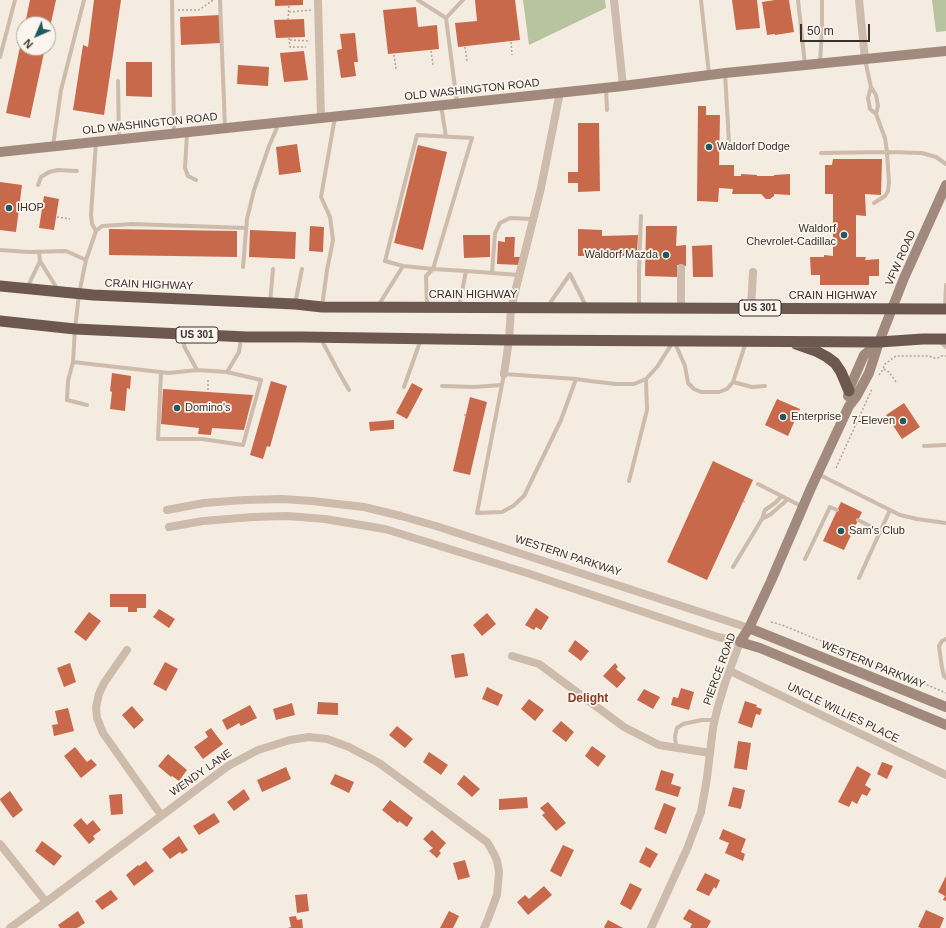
<!DOCTYPE html>
<style>
body{margin:0}
#map{position:relative;width:946px;height:928px;overflow:hidden;background:#f4ebe1;font-family:Arial,sans-serif}
canvas{display:block}
.north{position:absolute;left:16px;top:16px;width:40px;height:40px;box-sizing:border-box;background:#fbf5ee;border:1px solid #aea6a0;border-radius:50%;rotate:225deg;font-size:11px;font-weight:700;line-height:16px;text-align:center;color:#3b302b}
.north::after{content:'';display:block;margin:auto;width:14px;height:18px;background:#1f5a5e;clip-path:polygon(50% 0,100% 100%,50% 72%,0 100%)}
.scale{position:absolute;left:800px;top:24px;width:70px;height:18px;box-sizing:border-box;border:2px solid #3b302b;border-top:0;padding-left:5px;font-size:12px;line-height:14px;white-space:nowrap;color:#3b302b;-webkit-text-stroke:3px #fbf5ee;paint-order:stroke}
</style>
<div id="map">
<canvas width="946" height="928"></canvas>
<div class="north">N</div>
<div class="scale">50 m</div>
</div>
<script>
const g = document.querySelector('canvas').getContext('2d');
g.lineJoin = 'round';
function fill(path, color) {
  g.fillStyle = color;
  g.fill(path, 'evenodd');
}
function shape(rows) {
  const path = new Path2D();
  for (const r of rows) {
    path.moveTo(r[0], r[1]);
    for (let i = 2; i < r.length; i += 2) path.lineTo(r[i], r[i + 1]);
  }
  return path;
}
function trace(path, color, width, dash) {
  g.strokeStyle = color;
  g.lineWidth = width;
  g.lineCap = dash ? 'butt' : 'round';
  g.setLineDash(dash || []);
  g.stroke(path);
}
function write(font, color, halo, rows, align = 'center') {
  g.font = font + ' Arial,sans-serif';
  g.lineWidth = 3.5;
  g.setLineDash([]);
  g.textBaseline = 'middle';
  g.strokeStyle = halo;
  g.fillStyle = color;
  for (const [text, x, y, turn = 0] of rows) {
    g.save();
    g.translate(x, y);
    g.rotate((+turn || 0) * Math.PI / 180);
    g.textAlign = isNaN(turn) ? turn : align;
    if (halo) g.strokeText(text, 0, 0);
    g.fillText(text, 0, 0);
    g.restore();
  }
}
fill(shape([
 [523,0,605,0,606,8,529,45],
 [932,0,946,0,946,31,936,32]
]), '#b8c4a0');
fill(shape([
 [30,0,56,0,49,32,48,24,25,24],
 [94,0,121,0,104,115,73,110,83,45,88,47],
 [275,0,303,0,303,5,275,6],
 [475,0,515,0,520,40,458,47,455,23,477,21],
 [732,0,757,0,760,28,736,30],
 [775,0,789,0,794,32,775,35,775,34,767,35,762,2],
 [416,7,418,27,437,25,439,49,388,54,383,10],
 [220,15,221,43,181,45,180,17],
 [304,19,305,37,276,38,274,20],
 [23,33,24,48,45,48,30,118,6,113],
 [355,33,358,62,354,62,356,76,341,78,337,50,342,49,340,34],
 [304,51,308,80,284,82,280,53],
 [126,62,152,62,152,97,126,96],
 [238,65,269,67,268,86,237,84],
 [698,106,706,106,706,115,720,115,719,165,734,165,734,176,741,176,741,174,757,175,757,176,774,176,774,175,790,174,790,195,774,194,774,196,770,199,766,199,761,194,732,194,733,189,719,188,718,202,697,201],
 [578,123,599,123,600,191,578,192,578,183,568,183,568,172,578,172],
 [297,144,301,172,279,175,276,147],
 [418,145,447,152,423,250,394,243],
 [833,159,882,159,881,195,865,194,866,216,856,215,856,257,866,257,865,260,879,259,879,276,869,276,869,285,820,285,820,275,811,275,810,257,824,257,824,255,833,256,833,194,825,194,825,165,832,165],
 [0,182,22,185,16,232,0,230],
 [44,196,59,199,54,230,39,228],
 [310,226,324,227,323,252,309,251],
 [646,226,677,226,676,246,686,245,686,266,677,265,677,277,645,276],
 [109,229,237,231,237,257,109,255],
 [578,229,602,230,602,236,638,235,637,256,592,256,591,259,585,258,585,256,578,256],
 [250,230,296,232,295,259,249,257],
 [463,235,490,235,490,257,464,258],
 [505,237,515,237,514,257,521,257,520,265,497,264,498,241,505,242],
 [712,245,713,277,693,277,692,246],
 [112,373,131,376,130,389,127,388,125,411,110,409,112,392,110,391],
 [271,381,287,386,270,447,267,446,263,459,250,455],
 [412,383,423,389,407,419,396,413],
 [163,389,253,395,244,430,212,428,211,435,198,434,199,428,161,424],
 [470,397,487,402,470,475,453,471],
 [777,399,800,409,788,436,765,425],
 [904,403,920,427,902,439,886,415],
 [394,420,394,429,370,431,369,422],
 [713,461,753,480,707,580,667,562],
 [841,502,862,512,844,550,823,541],
 [110,594,146,594,146,608,137,608,137,612,128,612,128,607,110,607],
 [536,608,549,617,541,630,536,627,534,630,525,625],
 [159,609,175,619,169,628,153,617],
 [89,612,101,621,86,641,74,632],
 [487,613,496,624,482,636,473,625],
 [575,640,589,651,581,661,568,651],
 [464,653,468,676,455,678,451,655],
 [165,662,178,669,166,691,153,684],
 [70,663,76,682,64,687,57,668],
 [615,663,618,667,616,669,626,678,617,688,603,676],
 [487,687,503,695,498,706,482,699],
 [681,688,694,692,689,710,671,705,673,697,678,698],
 [644,689,660,697,653,709,637,700],
 [529,699,544,710,535,721,521,709],
 [745,701,757,705,756,707,762,709,760,715,756,714,752,728,738,723],
 [318,702,338,703,338,715,317,714],
 [292,703,295,715,276,720,273,709],
 [250,705,257,718,241,726,239,723,227,730,222,720],
 [132,706,144,720,134,729,122,715],
 [68,708,74,731,54,736,52,725,58,724,55,711],
 [561,721,574,732,566,742,552,731],
 [397,726,413,739,405,748,389,735],
 [211,728,223,744,203,759,194,747,208,737,205,732],
 [738,741,751,743,747,770,734,768],
 [592,746,606,756,598,767,585,756],
 [75,747,87,762,91,759,97,765,81,778,64,756],
 [429,752,448,765,441,775,423,762],
 [168,754,187,770,179,781,172,776,171,777,158,766],
 [882,762,893,766,887,779,877,774],
 [857,766,871,774,865,785,871,789,867,796,862,794,857,804,852,801,849,807,838,802],
 [286,767,291,779,262,792,257,780],
 [661,770,674,774,671,784,681,787,678,797,655,790],
 [335,774,354,782,349,793,330,784],
 [464,775,480,789,472,797,457,784],
 [733,787,745,790,741,809,728,806],
 [244,789,250,799,234,811,227,802],
 [10,791,23,810,13,818,0,800,0,799],
 [122,794,123,814,111,815,109,795],
 [527,797,528,808,499,810,499,799],
 [390,800,413,818,407,827,399,821,398,823,382,810],
 [548,802,566,823,556,831,542,815,545,813,540,808],
 [664,803,676,808,666,834,654,829],
 [214,813,220,822,199,835,193,826],
 [81,818,87,825,93,820,101,830,93,836,95,839,89,844,73,825],
 [723,829,746,839,741,852,745,854,743,861,725,853,729,843,719,839],
 [432,830,446,843,439,851,441,853,437,858,429,851,433,848,423,839],
 [179,836,188,850,182,854,180,852,170,859,162,849],
 [42,841,62,856,54,866,35,851],
 [563,845,574,850,561,877,550,871],
 [646,847,658,854,650,868,639,862],
 [465,860,470,877,458,880,453,863],
 [146,861,154,871,134,886,126,875,138,865,139,866],
 [705,873,720,880,716,889,714,887,709,896,696,890],
 [946,876,946,901,943,900,945,896,938,892],
 [630,883,642,889,631,910,620,904],
 [544,886,552,895,528,915,517,902,525,895,529,899],
 [111,890,118,899,102,910,95,901],
 [307,894,309,911,297,913,295,895],
 [689,909,711,921,707,928,690,928,692,924,683,919],
 [926,910,944,918,940,928,921,928,918,927],
 [78,911,85,923,77,928,60,928,58,925],
 [449,911,459,916,453,928,440,928],
 [296,916,297,920,302,919,303,928,288,928,291,927,289,917],
 [608,920,623,928,605,928,604,927]
]), '#c8694b');
trace(shape([
 [178,10,199,10,213,0],
 [289,12,311,10],
 [288,20,289,5],
 [289,38,290,47,306,47],
 [290,40,310,41],
 [511,42,512,55],
 [465,47,467,61],
 [431,51,433,65],
 [394,55,396,69],
 [57,217,70,219],
 [884,369,889,372,896,382],
 [879,375,882,371,885,364,896,356,929,356,934,358,938,358,941,356,946,356],
 [208,390,208,378],
 [464,415,466,415],
 [836,468,872,389],
 [743,501,745,502],
 [771,622,782,625,899,673,946,693]
]), '#b9a596', 1.5, [2, 2]);
trace(shape([
 [172,0,174,133],
 [220,0,225,128],
 [418,0,446,18,457,103],
 [701,0,709,74],
 [798,0,805,65],
 [446,18,463,0],
 [0,57,15,0],
 [865,60,871,87,876,95,878,106,876,114,885,138,887,152,889,182,888,191,885,196,874,203],
 [820,63,822,29,822,0],
 [725,73,729,143],
 [118,81,119,139],
 [871,87,868,98,870,109,876,114],
 [606,88,607,110],
 [441,105,446,137],
 [187,133,185,168,188,176,196,180],
 [53,146,61,90,84,0],
 [821,153,888,152,922,153,936,157,946,164],
 [38,185,41,177,49,172,58,170,77,171],
 [96,231,92,224,91,215,96,142],
 [0,250,29,252,66,251,86,260],
 [39,252,40,261,58,290],
 [243,267,247,219,254,190,269,146,279,123],
 [492,273,495,233,500,223,510,218,533,219],
 [27,288,40,261],
 [270,303,273,269],
 [295,304,302,269],
 [378,306,403,266],
 [427,306,426,276,433,269,472,138,417,135,385,261,403,266,433,269,466,271,492,273,519,275],
 [548,306,570,274,586,306],
 [322,307,327,270,333,240,330,217,321,197,335,117],
 [459,307,466,271],
 [639,307,639,270,641,216],
 [945,308,946,285],
 [185,336,184,346,197,370],
 [321,339,336,367,349,390],
 [939,341,946,347],
 [675,343,685,366,688,383,694,389,701,392,719,392,727,389,733,382,746,342],
 [73,362,169,373,197,370,227,372,239,352,241,338],
 [161,372,158,439,202,439,243,445,261,380,227,372],
 [576,379,561,420,524,496,513,506,502,512,477,513,504,374,576,379,590,381,616,384,634,384,646,379,657,367,673,342],
 [733,382,752,387,765,386],
 [442,386,474,387,502,385],
 [404,387,421,339],
 [87,405,67,400,68,381,73,362,75,329,79,294,86,260,96,231,102,226,132,224,246,228],
 [924,446,946,445],
 [818,474,900,515,917,519,946,523],
 [629,481,647,410,646,379],
 [758,484,803,507],
 [762,519,771,514,788,499],
 [858,520,880,531],
 [805,559,830,507,837,510],
 [733,567,762,519,765,510,775,503,782,496],
 [859,578,890,510],
 [946,639,942,641,939,646,942,668,944,676,946,678],
 [676,747,675,736,677,728,683,724,702,720,715,720]
]), '#cdbbac', 4);
trace(shape([
 [318,0,321,118],
 [614,0,623,86],
 [859,0,865,59],
 [681,268,681,308],
 [751,308,753,272],
 [504,374,509,340,511,308,541,188,560,92],
 [167,510,204,503,244,500,282,499,312,501,364,507,401,516,436,526,749,628],
 [169,527,203,521,253,517,287,516,325,519,385,529,527,573,718,637,740,642,725,683,717,710,713,728,707,778,701,812,687,849,651,928],
 [127,650,104,683,99,694,96,707,97,718,103,733,161,815],
 [512,656,539,664,624,727,659,745,710,753],
 [730,671,946,775],
 [0,844,46,902],
 [10,928,46,902,228,766,258,750,290,740,309,737,327,739,349,747,379,763,487,842,490,847,494,854,497,861,499,872,497,895,488,919,484,928]
]), '#cdbbac', 8);
trace(shape([
 [0,152,623,86,725,73,946,51],
 [946,185,904,278,879,342,869,373,856,397,849,406,811,488,771,581,749,628,740,642,760,648,946,725],
 [848,396,850,387,864,355,879,342],
 [749,628,946,707]
]), '#a18a7d', 10);
trace(shape([
 [0,286,93,295,295,304,322,307,946,309],
 [0,321,75,329,247,337,302,337,509,340,879,342,923,339,946,339],
 [796,344,816,351,827,357,835,363,841,372,849,391]
]), '#6c584f', 11);
for (const [x, y, r, color] of [
 [709,147,4,"#1f5a5e"],
 [9,208,4,"#1f5a5e"],
 [844,235,4,"#1f5a5e"],
 [666,255,4,"#1f5a5e"],
 [177,408,4,"#1f5a5e"],
 [783,417,4,"#1f5a5e"],
 [903,421,4,"#1f5a5e"],
 [841,531,4,"#1f5a5e"]
]) {
  const dot = new Path2D();
  dot.arc(x, y, r, 0, 2 * Math.PI);
  g.fillStyle = color;
  g.fill(dot);
  trace(dot, '#fbf5ee', 1.5);
}
for (const [x, y, w] of [
 [760,308,42],
 [197,335,42]
]) {
  const box = new Path2D();
  box.roundRect(x - w / 2, y - 8, w, 16, 3);
  g.fillStyle = '#fbf5ee';
  g.fill(box);
  trace(box, '#3b302b', 1);
}
write('bold 10px', '#3b302b', null, [
 ["US 301",760,308],
 ["US 301",197,335]
]);
write('11px', '#3b302b', '#fbf5ee', [
 ["OLD WASHINGTON ROAD",472,90,-6],
 ["OLD WASHINGTON ROAD",150,124,-6],
 ["VFW ROAD",901,258,-66],
 ["CRAIN HIGHWAY",149,285,2],
 ["CRAIN HIGHWAY",473,295],
 ["CRAIN HIGHWAY",833,296],
 ["WESTERN PARKWAY",568,556,18],
 ["WESTERN PARKWAY",873,665,22],
 ["PIERCE ROAD",720,669,-70],
 ["UNCLE WILLIES PLACE",843,713,26],
 ["WENDY LANE",201,773,-35]
]);
write('11px', '#3b302b', '#fbf5ee', [
 ["Waldorf Dodge",717,147],
 ["IHOP",17,208],
 ["Waldorf",836,229,"right"],
 ["Chevrolet-Cadillac",836,242,"right"],
 ["Waldorf Mazda",658,255,"right"],
 ["Domino's",185,408],
 ["Enterprise",791,417],
 ["7-Eleven",895,421,"right"],
 ["Sam's Club",849,531]
], 'left');
write('bold 12px', '#8c3b22', '#fbf5ee', [
 ["Delight",588,699]
]);
</script>
